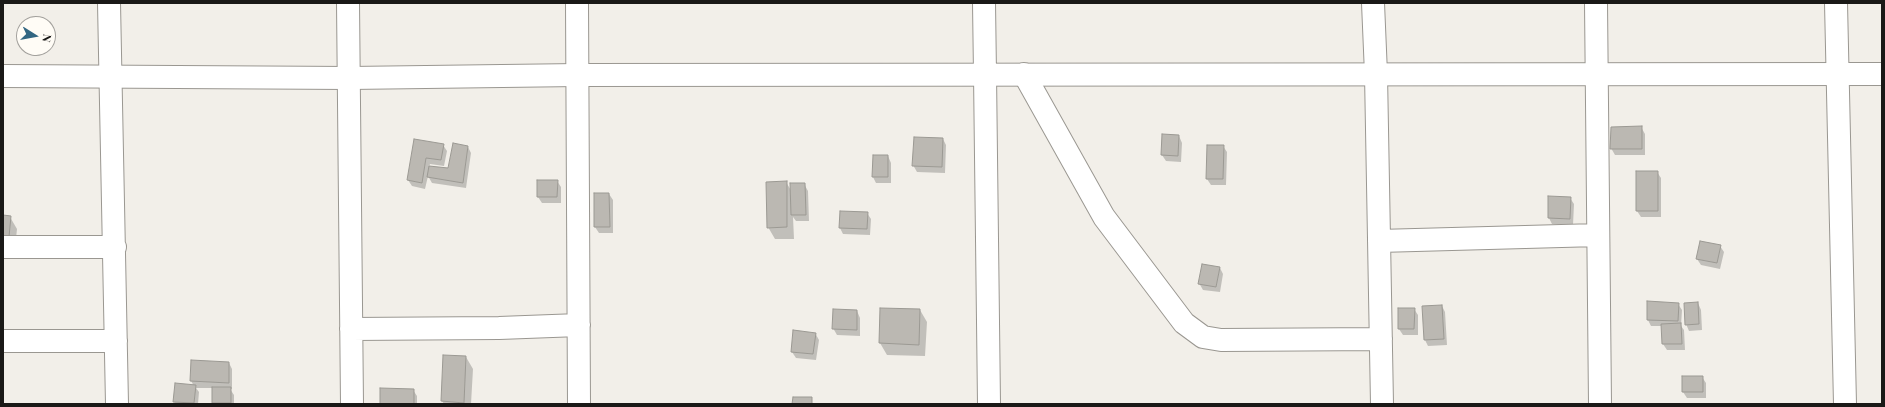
<!DOCTYPE html>
<style>
body{margin:0}
#map{position:relative;width:1885px;height:407px;overflow:hidden;background:#f2efe9;font-family:"Playfair Display",serif}
canvas{display:block}
.frame{position:absolute;inset:0;border:4px solid #1a1917;pointer-events:none}
.north{position:absolute;left:16px;top:16px;width:40px;height:40px;box-sizing:border-box;background:#fffcf6;border:1px solid #a3a19d;border-radius:50%;rotate:101deg;font-size:11px;font-weight:700;line-height:16px;text-align:center;color:#1a1917}
.north::after{content:'';display:block;margin:auto;width:14px;height:18px;background:#326682;clip-path:polygon(50% 0,100% 100%,50% 72%,0 100%)}
</style>
<div id="map">
<canvas width="1885" height="407"></canvas>
<div class="frame"></div>
<div class="north">N</div>
</div>
<script>
const g = document.querySelector('canvas').getContext('2d');
g.lineJoin = 'round';
function fill(path, color) {
  g.fillStyle = color;
  g.fill(path, 'evenodd');
}
function shape(rows) {
  const path = new Path2D();
  for (const r of rows) {
    path.moveTo(r[0], r[1]);
    for (let i = 2; i < r.length; i += 2) path.lineTo(r[i], r[i + 1]);
  }
  return path;
}
function trace(path, color, width, dash) {
  g.strokeStyle = color;
  g.lineWidth = width;
  g.lineCap = dash ? 'butt' : 'round';
  g.setLineDash(dash || []);
  g.stroke(path);
}
fill(shape([
 [1641,127,1645,134,1645,155,1615,155,1611,148],
 [1163,135,1179,136,1182,143,1181,162,1166,161,1162,155],
 [943,139,946,145,945,173,917,172,913,165],
 [415,140,443,145,447,151,444,166,430,164,429,167,449,170,468,147,471,153,466,188,432,183,428,176,425,189,412,186,408,180],
 [1223,146,1227,152,1226,185,1211,185,1207,179],
 [888,156,891,163,891,183,876,183,873,177],
 [1637,172,1657,172,1661,178,1661,217,1641,217,1637,211],
 [557,181,561,187,561,203,542,203,538,197],
 [786,182,792,192,804,184,808,191,809,221,796,221,793,217,794,239,775,239,768,227],
 [609,194,613,200,613,233,599,233,595,227],
 [1570,198,1574,204,1573,225,1552,224,1549,218],
 [841,212,867,213,871,219,870,235,843,234,840,228],
 [3,216,10,217,17,229,15,248,3,247],
 [1720,246,1724,252,1720,269,1701,265,1697,259],
 [1220,268,1223,274,1220,292,1203,290,1199,283],
 [1698,303,1701,310,1702,330,1689,331,1686,324],
 [1678,304,1682,310,1681,326,1684,330,1685,350,1667,350,1663,344,1662,326,1651,326,1648,320],
 [1442,306,1445,312,1447,345,1428,346,1425,340],
 [881,309,920,310,927,322,925,356,887,355,880,343],
 [1414,309,1418,315,1418,335,1403,335,1399,329],
 [857,311,860,318,860,336,837,335,833,328],
 [815,333,819,340,816,360,796,358,792,352],
 [466,357,473,369,471,404,444,404,442,401],
 [192,361,229,363,232,369,232,389,230,389,234,395,234,404,214,404,213,388,196,388,199,392,198,404,175,404,174,401,194,386,191,381],
 [1702,377,1706,383,1706,398,1687,398,1683,392],
 [413,390,417,396,417,404,381,404]
]), '#0003');
const building = shape([
 [1642,126,1642,149,1610,149,1611,127,1642,126],
 [1162,134,1179,135,1178,156,1161,155,1162,134],
 [914,137,943,138,942,167,912,166,914,137],
 [414,139,444,144,441,160,426,158,422,183,407,180,414,139],
 [453,143,468,146,463,183,427,177,429,166,448,168,453,143],
 [1207,145,1224,145,1223,179,1206,179,1207,145],
 [873,155,888,155,888,177,872,177,873,155],
 [1636,171,1658,171,1658,211,1636,211,1636,171],
 [537,180,558,180,557,197,537,197,537,180],
 [787,181,787,227,767,228,766,182,787,181],
 [790,183,805,183,806,215,791,215,790,183],
 [594,193,609,193,610,227,594,227,594,193],
 [1548,196,1571,197,1570,219,1548,218,1548,196],
 [840,211,868,212,867,229,839,228,840,211],
 [3,215,11,216,9,237,3,236,3,215],
 [1700,241,1721,245,1717,263,1696,259,1700,241],
 [1202,264,1220,267,1216,287,1198,284,1202,264],
 [1647,301,1679,303,1678,321,1647,320,1647,301],
 [1698,302,1699,324,1685,325,1684,303,1698,302],
 [1442,305,1444,339,1424,340,1422,306,1442,305],
 [880,308,920,309,919,345,879,343,880,308],
 [1398,308,1415,308,1414,329,1398,329,1398,308],
 [833,309,857,310,857,330,832,329,833,309],
 [1681,323,1682,344,1662,344,1661,324,1681,323],
 [793,330,816,333,813,354,791,352,793,330],
 [443,355,466,356,464,403,441,401,443,355],
 [191,360,229,362,229,383,190,381,191,360],
 [1682,376,1703,376,1703,392,1682,392,1682,376],
 [175,383,196,385,194,403,173,402,175,383],
 [212,387,231,387,231,403,212,403,212,387],
 [380,388,414,389,414,404,380,404,380,388],
 [793,397,812,397,812,404,792,404,793,397]
]);
fill(building, '#bbb8b2');
trace(building, '#9b9993', 1);
const street = shape([
 [109,3,117,404],
 [348,3,352,404],
 [577,3,579,404],
 [1373,3,1376,74,1382,404],
 [1596,3,1600,404],
 [1836,3,1845,404],
 [985,74,989,404],
 [1024,74,1104,217,1184,323,1203,337,1221,340,1381,339],
 [1379,241,1598,235],
 [3,247,115,247],
 [351,329,499,328,579,325],
 [3,341,116,341]
]);
const secondary = shape([
 [984,3,985,74],
 [3,76,350,78,578,75,1882,74]
]);
trace(street, '#9a9791', 24);
trace(secondary, '#9a9791', 24);
trace(street, '#fff', 22);
trace(secondary, '#fff', 22);
</script>
